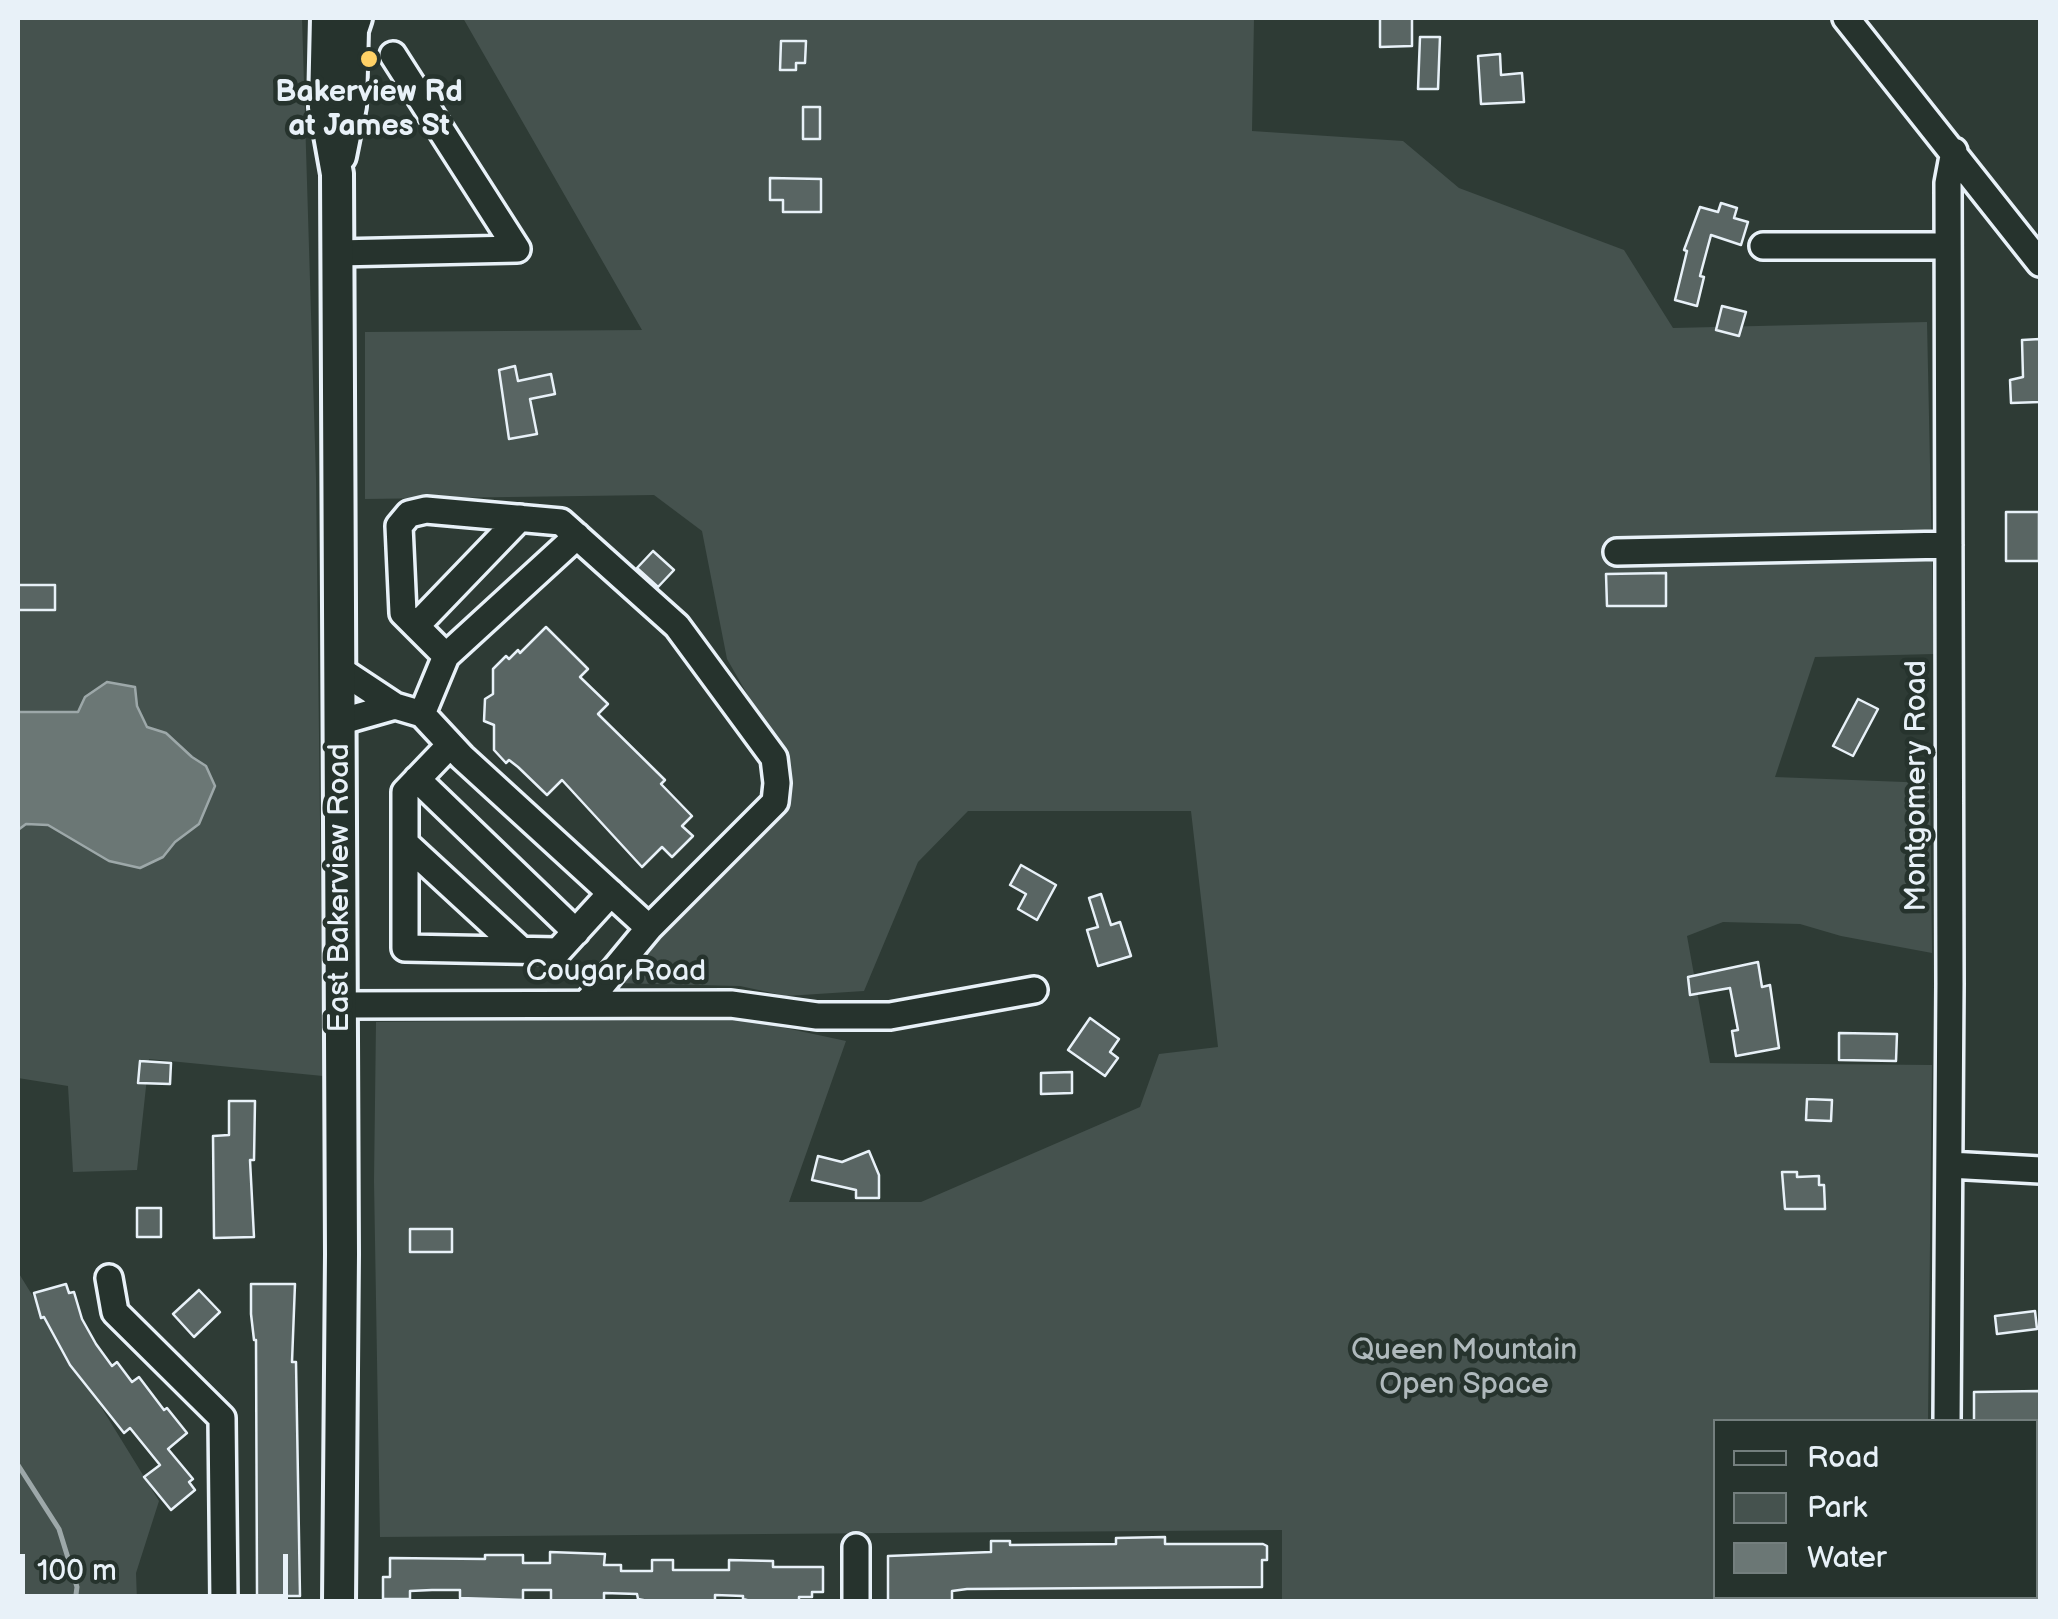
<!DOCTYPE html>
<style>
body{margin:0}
#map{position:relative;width:2058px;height:1619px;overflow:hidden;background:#2e3b35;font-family:"Balsamiq Sans",sans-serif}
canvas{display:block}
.frame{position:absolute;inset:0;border:20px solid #e8f1f8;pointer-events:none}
.legend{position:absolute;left:1713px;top:1419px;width:325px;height:180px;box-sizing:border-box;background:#26332d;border:2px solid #747f7e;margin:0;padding:12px 18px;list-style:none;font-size:30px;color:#e8f1f8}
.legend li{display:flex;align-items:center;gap:20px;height:50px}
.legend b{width:50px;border:2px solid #747f7e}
.scale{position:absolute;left:20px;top:1554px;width:268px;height:45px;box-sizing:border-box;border:5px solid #e8f1f8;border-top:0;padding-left:12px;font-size:30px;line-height:35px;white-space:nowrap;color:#e8f1f8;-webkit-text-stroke:8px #26332d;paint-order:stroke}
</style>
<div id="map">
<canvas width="2058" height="1619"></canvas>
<div class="frame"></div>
<ul class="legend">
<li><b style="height:12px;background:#26332d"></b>Road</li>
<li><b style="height:28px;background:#45524e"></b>Park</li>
<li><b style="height:28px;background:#6b7775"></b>Water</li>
</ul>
<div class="scale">100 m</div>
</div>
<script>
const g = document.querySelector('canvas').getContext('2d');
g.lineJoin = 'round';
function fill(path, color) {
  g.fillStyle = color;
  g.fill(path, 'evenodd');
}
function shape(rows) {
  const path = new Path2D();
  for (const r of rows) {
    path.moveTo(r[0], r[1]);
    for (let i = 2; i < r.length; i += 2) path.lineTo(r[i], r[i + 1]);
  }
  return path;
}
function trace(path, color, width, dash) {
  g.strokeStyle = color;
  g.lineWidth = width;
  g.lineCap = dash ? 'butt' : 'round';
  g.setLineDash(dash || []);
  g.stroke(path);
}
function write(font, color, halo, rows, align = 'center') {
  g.font = font + ' "Balsamiq Sans",sans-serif';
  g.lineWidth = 9;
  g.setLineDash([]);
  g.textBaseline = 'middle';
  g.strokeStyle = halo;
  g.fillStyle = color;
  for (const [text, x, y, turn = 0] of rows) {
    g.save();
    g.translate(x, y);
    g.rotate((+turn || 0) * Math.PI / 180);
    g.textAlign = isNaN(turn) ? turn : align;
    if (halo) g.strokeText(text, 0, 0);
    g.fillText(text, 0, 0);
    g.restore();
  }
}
fill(shape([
 [18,18,302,18,316,478,323,1076,149,1059,137,1170,73,1172,68,1086,18,1078,18,830,26,824,48,825,109,861,163,857,175,842,199,824,206,766,192,757,166,733,148,727,137,706,79,712,18,712],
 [463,18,1254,18,1252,131,1403,141,1459,188,1624,250,1673,328,1927,322,1934,654,1815,657,1775,777,1930,783,1932,953,1841,936,1800,924,1723,922,1687,936,1710,1063,1932,1065,1928,1421,1716,1422,1716,1596,1940,1596,1940,1601,1282,1601,1282,1530,380,1537,374,1181,376,1022,739,1018,846,1041,789,1202,921,1202,1140,1107,1159,1054,1218,1047,1191,811,968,811,918,862,864,991,786,996,740,986,614,983,785,808,788,765,727,659,702,531,654,495,365,499,365,332,642,330],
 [18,1272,159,1501,136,1573,137,1601,18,1601]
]), '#45524e');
const water = shape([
 [107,682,135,687,137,706,147,727,166,733,192,757,206,766,215,786,199,824,175,842,163,857,140,868,109,861,48,825,26,824,18,830,18,712,78,712,85,697,107,682]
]);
fill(water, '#6b7775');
trace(water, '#9da8a9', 2.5);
trace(shape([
 [18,1465,59,1529,77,1587,75,1602]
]), '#9da8a9', 5);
const building = shape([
 [1380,18,1412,18,1412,46,1380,47,1380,18],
 [1420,37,1440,37,1438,89,1418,89,1420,37],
 [781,41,806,41,805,63,796,63,796,70,780,70,781,41],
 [1500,54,1501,75,1522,73,1524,102,1481,104,1478,56,1500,54],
 [803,107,820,107,820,139,803,139,803,107],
 [770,178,821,179,821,212,783,212,783,200,770,200,770,178],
 [1721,203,1737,208,1734,218,1748,222,1741,245,1711,235,1700,276,1704,277,1697,306,1675,300,1687,251,1684,250,1700,207,1718,212,1721,203],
 [1722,306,1746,312,1739,336,1716,330,1722,306],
 [2040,339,2040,402,2011,403,2010,380,2023,377,2022,340,2040,339],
 [515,366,518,381,551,374,555,394,530,399,537,434,509,439,499,370,515,366],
 [2006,512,2039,512,2039,561,2006,561,2006,512],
 [653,551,674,570,658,587,637,568,653,551],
 [1666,573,1666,606,1607,606,1606,574,1666,573],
 [18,585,55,585,55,610,18,610,18,585],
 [546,627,588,669,580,677,608,704,598,714,665,780,661,784,692,816,682,826,693,836,672,857,662,847,642,867,562,780,547,795,518,767,509,760,506,763,494,750,494,725,484,721,485,699,493,694,493,669,506,656,509,659,518,650,520,653,546,627],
 [1858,699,1878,709,1853,756,1833,746,1858,699],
 [1021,865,1056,885,1037,920,1018,909,1026,894,1010,885,1021,865],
 [1101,894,1111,925,1120,922,1131,956,1098,966,1087,930,1098,927,1089,898,1101,894],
 [1758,962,1762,987,1770,985,1779,1048,1736,1056,1732,1031,1738,1030,1730,988,1690,995,1688,977,1758,962],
 [1090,1018,1119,1039,1110,1052,1118,1058,1105,1076,1068,1050,1090,1018],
 [1839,1033,1897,1034,1896,1061,1839,1060,1839,1033],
 [140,1061,171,1063,170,1084,138,1083,140,1061],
 [1072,1072,1072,1093,1041,1094,1041,1073,1072,1072],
 [1807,1099,1832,1100,1831,1121,1806,1120,1807,1099],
 [229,1101,255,1101,254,1160,250,1160,254,1237,214,1238,213,1136,229,1135,229,1101],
 [869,1151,879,1175,879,1198,856,1198,856,1190,812,1180,818,1156,842,1162,869,1151],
 [1782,1172,1797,1172,1797,1177,1819,1176,1819,1185,1824,1185,1825,1209,1785,1209,1782,1172],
 [137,1208,161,1208,161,1237,137,1237,137,1208],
 [410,1229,452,1229,452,1252,410,1252,410,1229],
 [66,1284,69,1293,74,1292,82,1319,96,1344,112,1366,117,1362,132,1382,139,1377,164,1410,167,1408,187,1433,168,1449,193,1479,189,1482,195,1490,171,1510,144,1477,160,1465,130,1428,124,1433,70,1365,44,1317,41,1318,34,1293,66,1284],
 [251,1284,295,1284,292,1362,296,1362,300,1596,257,1596,256,1340,254,1340,251,1314,251,1284],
 [199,1290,220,1312,194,1337,173,1314,199,1290],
 [2035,1311,2037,1329,1997,1334,1995,1316,2035,1311],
 [2040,1391,2040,1422,1974,1422,1974,1392,2040,1391],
 [1165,1537,1165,1544,1263,1544,1267,1546,1267,1560,1262,1560,1262,1587,967,1589,952,1591,952,1600,888,1602,888,1556,991,1552,991,1541,1010,1541,1010,1545,1116,1544,1116,1538,1165,1537],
 [550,1552,605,1554,604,1565,621,1565,621,1571,652,1571,652,1560,673,1560,673,1570,729,1570,729,1560,773,1561,773,1567,823,1567,823,1592,812,1592,812,1597,799,1597,799,1602,754,1602,743,1599,743,1596,715,1595,715,1600,702,1602,653,1602,638,1599,637,1594,604,1593,604,1602,584,1602,551,1600,551,1590,523,1590,523,1600,460,1598,460,1590,432,1590,410,1591,410,1599,383,1599,383,1577,390,1577,390,1558,485,1559,485,1555,523,1555,523,1563,550,1563,550,1552]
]);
fill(building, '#596563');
trace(building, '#e8f1f8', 2.5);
const minor = shape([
 [1846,18,2040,263],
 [393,55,517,249],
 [1763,246,1948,246],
 [337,253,517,249],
 [1617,552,1949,545],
 [416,626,520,518],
 [446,656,577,536],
 [339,669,395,706,339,722],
 [395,706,422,714,462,757,649,928,586,1004],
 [422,714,446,656,403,613,399,526,409,514,426,510,561,522,677,626,774,758,777,783,775,802,649,928],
 [450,745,405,792,405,948,558,951,611,893],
 [417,779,576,932],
 [405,843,519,948],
 [341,1005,731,1004,817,1016,890,1016,1034,990],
 [1949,1165,2040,1170],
 [109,1278,115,1312,222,1418,224,1602],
 [1947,1422,1950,983,1948,183,1954,151],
 [856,1547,856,1602]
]);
const major = shape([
 [327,18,325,107,337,174,342,1254,339,1602],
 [340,156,350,106,352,30,356,18]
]);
trace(minor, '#e8f1f8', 32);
trace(major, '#e8f1f8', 38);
trace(minor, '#26332d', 25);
trace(major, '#26332d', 30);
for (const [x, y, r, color] of [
 [369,59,10,"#ffd166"]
]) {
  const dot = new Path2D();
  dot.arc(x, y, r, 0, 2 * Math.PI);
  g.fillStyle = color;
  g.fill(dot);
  trace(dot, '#26332d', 4);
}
write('bold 30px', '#e8f1f8', '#26332d', [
 ["Bakerview Rd",369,93],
 ["at James St",369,127]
]);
write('30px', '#e8f1f8', '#26332d', [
 ["Montgomery Road",1917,786,-90],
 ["East Bakerview Road",340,888,-90],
 ["Cougar Road",616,972]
]);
write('30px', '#afb9bc', '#26332d', [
 ["Queen Mountain",1464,1351],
 ["Open Space",1464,1385]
]);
</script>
